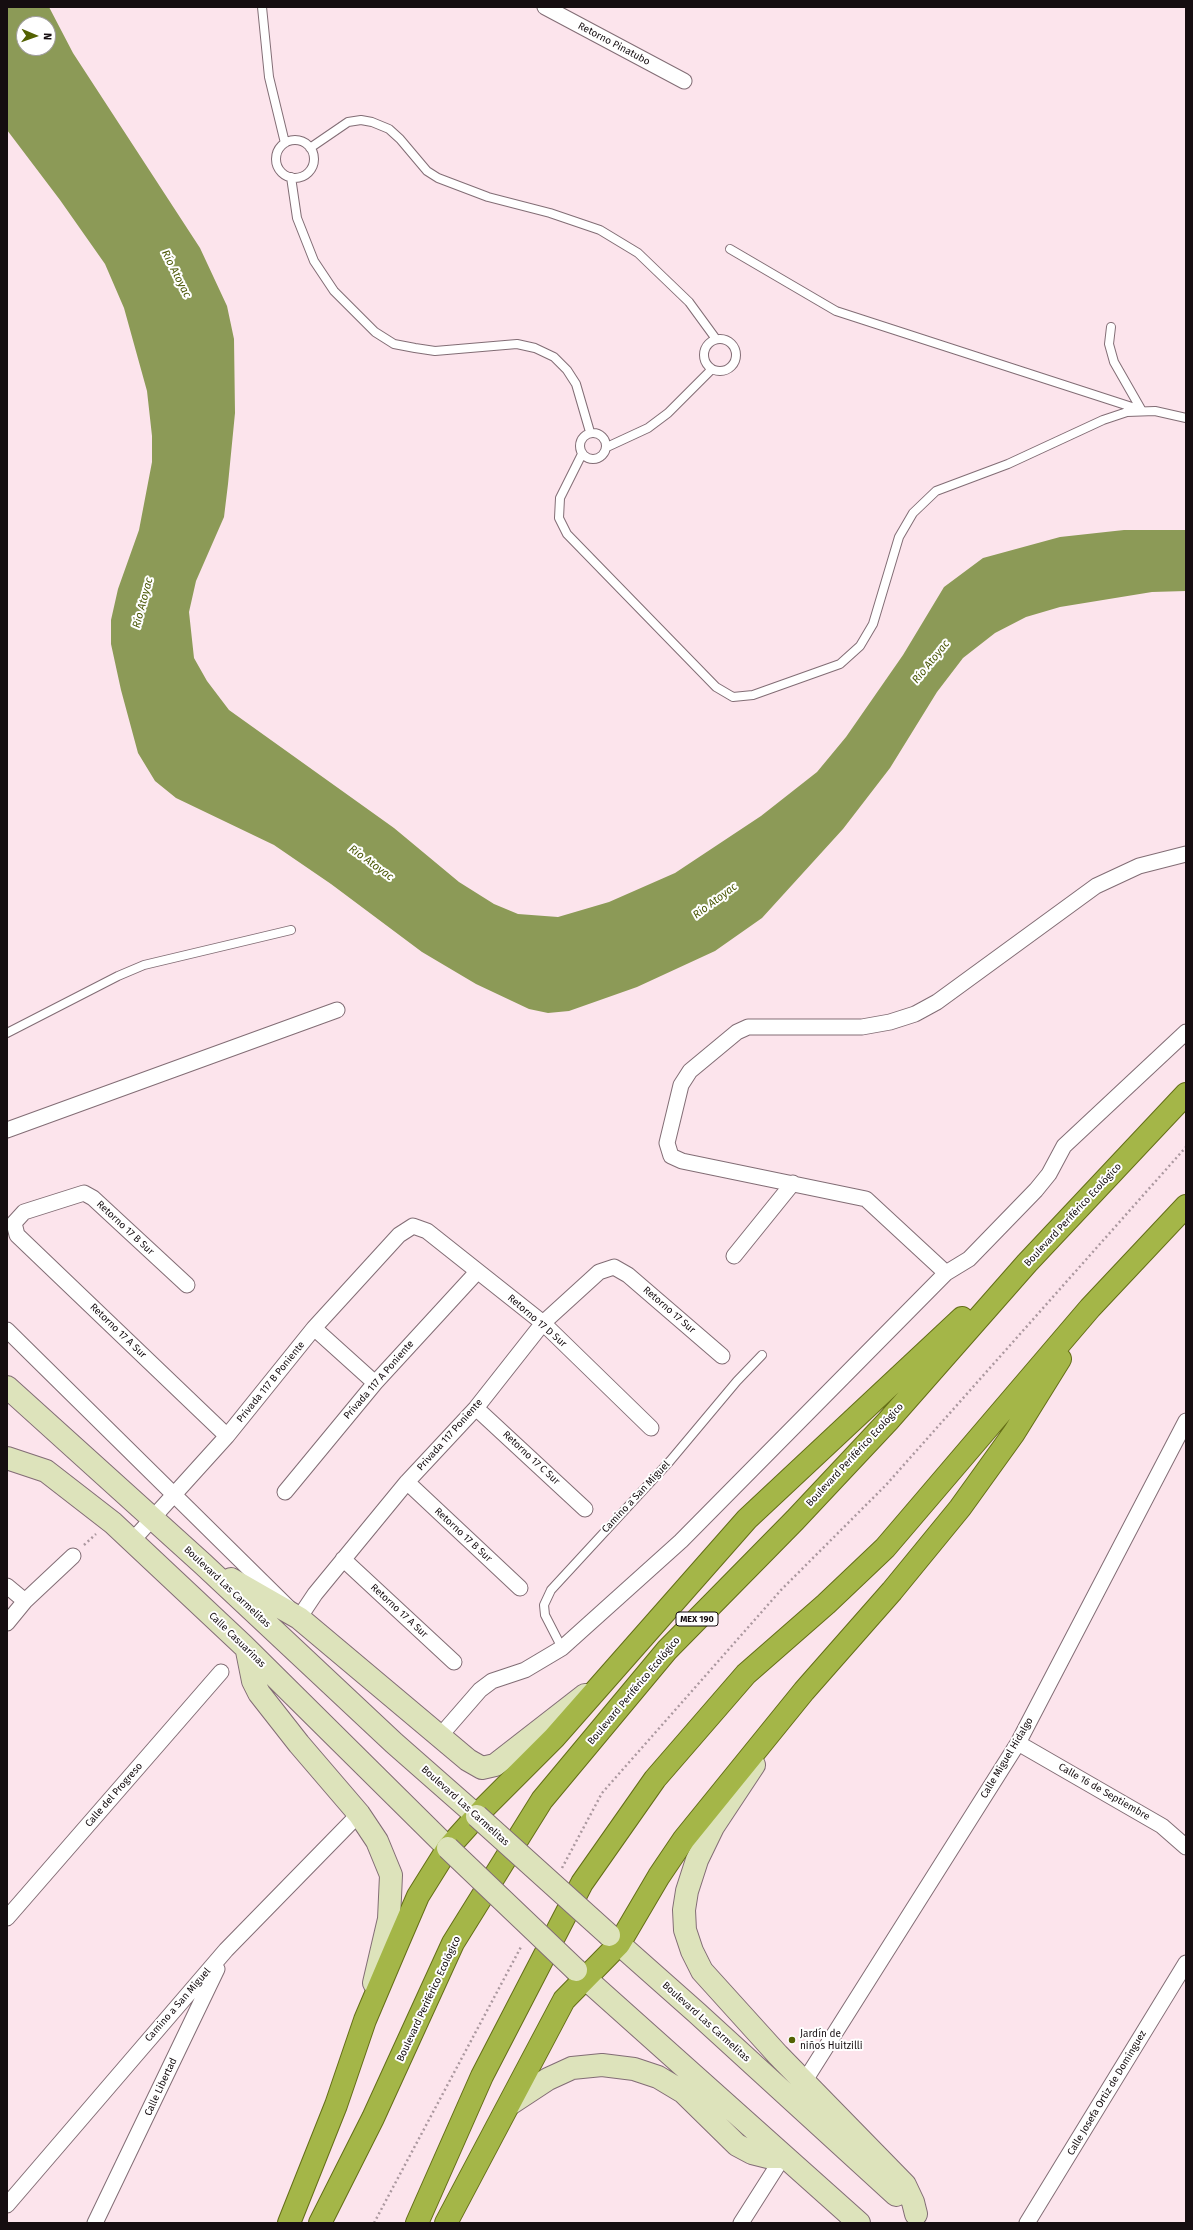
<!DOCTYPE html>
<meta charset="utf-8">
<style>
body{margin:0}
#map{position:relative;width:1193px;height:2230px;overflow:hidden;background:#fce4ec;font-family:"Fira Sans",sans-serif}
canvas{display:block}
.frame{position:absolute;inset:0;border:8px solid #150d10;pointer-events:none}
.north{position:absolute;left:16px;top:16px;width:40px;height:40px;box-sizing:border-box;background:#fff;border:1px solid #a19e9f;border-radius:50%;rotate:92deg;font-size:11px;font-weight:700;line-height:16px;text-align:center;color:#150d10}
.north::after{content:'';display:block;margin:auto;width:14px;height:18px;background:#536102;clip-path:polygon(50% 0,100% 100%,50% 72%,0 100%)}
</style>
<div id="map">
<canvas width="1193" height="2230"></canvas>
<div class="frame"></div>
<div class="north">N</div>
</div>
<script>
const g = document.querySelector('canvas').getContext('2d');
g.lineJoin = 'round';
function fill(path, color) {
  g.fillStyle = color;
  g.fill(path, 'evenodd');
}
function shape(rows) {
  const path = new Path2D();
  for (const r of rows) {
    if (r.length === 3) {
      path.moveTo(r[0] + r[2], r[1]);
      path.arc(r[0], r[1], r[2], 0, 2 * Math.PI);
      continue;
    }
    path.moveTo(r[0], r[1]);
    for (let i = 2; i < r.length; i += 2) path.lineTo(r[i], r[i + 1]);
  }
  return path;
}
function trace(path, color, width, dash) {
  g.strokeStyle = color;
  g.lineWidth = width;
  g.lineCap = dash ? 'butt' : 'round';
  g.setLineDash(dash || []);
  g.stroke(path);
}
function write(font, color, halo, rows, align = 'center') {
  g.font = font + ' "Fira Sans",sans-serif';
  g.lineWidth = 4;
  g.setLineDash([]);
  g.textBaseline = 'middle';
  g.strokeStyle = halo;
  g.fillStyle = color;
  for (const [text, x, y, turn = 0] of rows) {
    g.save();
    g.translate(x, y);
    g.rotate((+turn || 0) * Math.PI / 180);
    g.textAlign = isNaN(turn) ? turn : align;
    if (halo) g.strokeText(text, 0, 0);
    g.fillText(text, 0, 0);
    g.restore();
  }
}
fill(shape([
 [7,7,49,7,73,53,200,248,227,306,234,339,235,413,228,484,224,517,196,581,189,612,194,658,207,681,229,710,394,828,459,882,494,904,518,914,558,917,609,902,675,873,761,816,817,772,846,737,903,655,944,587,983,558,1060,537,1124,530,1186,530,1186,591,1152,592,1060,607,1026,617,995,633,963,658,937,692,890,768,843,829,762,918,715,951,637,987,569,1011,548,1013,529,1009,476,984,422,952,331,884,274,845,176,798,155,781,138,753,121,690,111,644,111,620,118,589,139,530,152,462,152,436,147,391,124,308,105,264,60,200,7,130],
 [24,24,48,24,48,48,24,48]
]), '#8c9a57');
const service = shape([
 [262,7,269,77,285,143],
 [295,159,19],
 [310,148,348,122,361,120,372,122,389,129,400,139,427,171,438,178,488,197,550,213,600,230,638,253,689,302,716,339],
 [291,177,297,218,314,261,334,291,375,332,394,344,415,348,435,351,517,344,535,348,554,357,567,370,576,384,590,432],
 [730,249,836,311,1138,409],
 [1111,327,1109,344,1114,362,1142,411],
 [720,355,16],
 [593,446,13],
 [607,447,648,428,668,413,712,369],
 [582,454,560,498,559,518,567,534,716,687,733,697,753,695,840,664,860,646,873,624,899,537,913,513,936,491,1008,464,1103,420,1127,412,1155,411,1186,418],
 [7,1033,118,976,144,965,291,930],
 [562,1648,545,1615,544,1605,551,1590,670,1461,737,1381,762,1355]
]);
const minor = shape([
 [545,7,684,81],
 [7,1130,337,1010],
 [734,1256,793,1183],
 [946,1273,866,1199,682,1161,671,1156,667,1143,681,1085,690,1071,737,1032,748,1027,862,1027,890,1022,915,1014,937,1002,1096,886,1139,866,1186,854],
 [187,1285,93,1198,84,1193,24,1212,14,1223,17,1235,227,1436],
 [314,1328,375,1383],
 [7,1330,299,1618,315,1594,407,1482,476,1408,543,1323,599,1272,614,1267,628,1275,722,1356],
 [476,1408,585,1509],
 [407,1482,520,1588],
 [285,1492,375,1383,477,1272],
 [132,1541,227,1436,314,1328,399,1235,413,1226,427,1231,543,1323,651,1428],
 [343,1559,454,1662],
 [7,1586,25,1601],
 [7,1623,25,1601,73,1556],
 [440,1736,480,1690,492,1681,525,1670,562,1648,681,1541,946,1273,969,1259,1036,1190,1049,1174,1064,1146,1186,1032],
 [1018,1743,1162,1826,1186,1847],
 [7,1918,221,1672],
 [804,2082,1018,1743,1186,1421],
 [7,2205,226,1950,359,1814],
 [95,2223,217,1969],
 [741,2223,783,2157],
 [1027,2223,1186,1963]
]);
const secondary = shape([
 [7,1387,203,1564,394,1743,477,1816],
 [7,1458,46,1471,113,1523,244,1646,448,1848],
 [231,1579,299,1618,468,1760,482,1768,495,1765,585,1695],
 [247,1651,253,1681,259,1693,299,1744,359,1814,377,1841,391,1875,389,1919,374,1983],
 [754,1765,713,1827,697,1860,687,1891,684,1910,685,1930,692,1951,702,1971,778,2055,905,2185,913,2202,916,2214],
 [609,1935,697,2013,896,2195],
 [576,1970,859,2223],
 [510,2104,548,2079,572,2068,602,2065,634,2069,658,2077,683,2092,737,2145,752,2153,768,2157,783,2157]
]);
const trunk = shape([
 [289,2223,336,2105,365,2020,396,1947,418,1896,448,1848,484,1808,554,1738,747,1519,962,1318],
 [320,2223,373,2118,453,1943,542,1800,667,1650,795,1520,888,1421,1027,1263,1186,1094],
 [417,2223,482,2076,582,1883,655,1779,746,1674,826,1604,885,1548,1090,1308,1186,1206],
 [446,2223,564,2000,619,1944,659,1876,684,1839,804,1691,892,1591,960,1508,1014,1433,1060,1359]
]);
trace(service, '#826d75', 10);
trace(minor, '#826d75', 17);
trace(secondary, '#826d75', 24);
trace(trunk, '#646e17', 24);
trace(shape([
 [84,1545,96,1534],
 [562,1868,602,1793,781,1590,886,1485,1186,1147],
 [374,2223,522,1945]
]), '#ab989f', 2.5, [2, 3]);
trace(service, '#fff', 8);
trace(minor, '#fff', 15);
trace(secondary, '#dde3bb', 22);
trace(trunk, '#a4b648', 22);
const secondaryBridge = shape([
 [477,1816,609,1935],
 [448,1848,576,1970]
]);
trace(secondaryBridge, '#826d75', 24, []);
trace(secondaryBridge, '#dde3bb', 22);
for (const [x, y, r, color] of [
 [792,2040,4,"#536102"]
]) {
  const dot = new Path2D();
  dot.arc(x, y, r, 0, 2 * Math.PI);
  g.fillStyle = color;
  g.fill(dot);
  trace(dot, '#fff', 1.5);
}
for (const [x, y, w] of [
 [697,1619,42]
]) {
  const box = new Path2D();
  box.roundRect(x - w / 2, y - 7, w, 14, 3);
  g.fillStyle = '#fff';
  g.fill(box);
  trace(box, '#150d10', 1);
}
write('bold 9px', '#150d10', null, [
 ["MEX 190",697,1619]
]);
write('10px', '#150d10', '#fff', [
 ["Retorno Pinatubo",614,44,28],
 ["Boulevard Periférico Ecológico",1073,1215,-47],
 ["Retorno 17 B Sur",125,1228,43],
 ["Retorno 17 Sur",669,1310,41],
 ["Retorno 17 D Sur",537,1321,41],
 ["Retorno 17 A Sur",118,1331,44],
 ["Privada 117 A Poniente",379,1380,-49],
 ["Privada 117 B Poniente",271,1382,-51],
 ["Privada 117 Poniente",450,1435,-48],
 ["Boulevard Periférico Ecológico",855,1455,-47],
 ["Retorno 17 C Sur",531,1458,43],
 ["Camino a San Miguel",636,1497,-47],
 ["Retorno 17 B Sur",463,1535,43],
 ["Boulevard Las Carmelitas",227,1587,43],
 ["Retorno 17 A Sur",399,1611,43],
 ["Calle Casuarinas",237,1640,44],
 ["Boulevard Periférico Ecológico",634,1691,-50],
 ["Calle Miguel Hidalgo",1007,1758,-59],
 ["Calle 16 de Septiembre",1104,1792,30],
 ["Calle del Progreso",114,1795,-49],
 ["Boulevard Las Carmelitas",465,1806,42],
 ["Boulevard Periférico Ecológico",429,1999,-65],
 ["Camino a San Miguel",178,2005,-49],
 ["Boulevard Las Carmelitas",706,2022,42],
 ["Calle Libertad",161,2087,-65],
 ["Calle Josefa Ortiz de Domínguez",1107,2093,-59]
]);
write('10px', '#150d10', '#fff', [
 ["Jardín de",800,2034],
 ["niños Huitzilli",800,2046]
], 'left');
write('italic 11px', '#4a5706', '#fff', [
 ["Río Atoyac",176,274,63],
 ["Río Atoyac",143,603,-75],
 ["Río Atoyac",931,662,-51],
 ["Río Atoyac",371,863,36],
 ["Río Atoyac",715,901,-37]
]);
</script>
